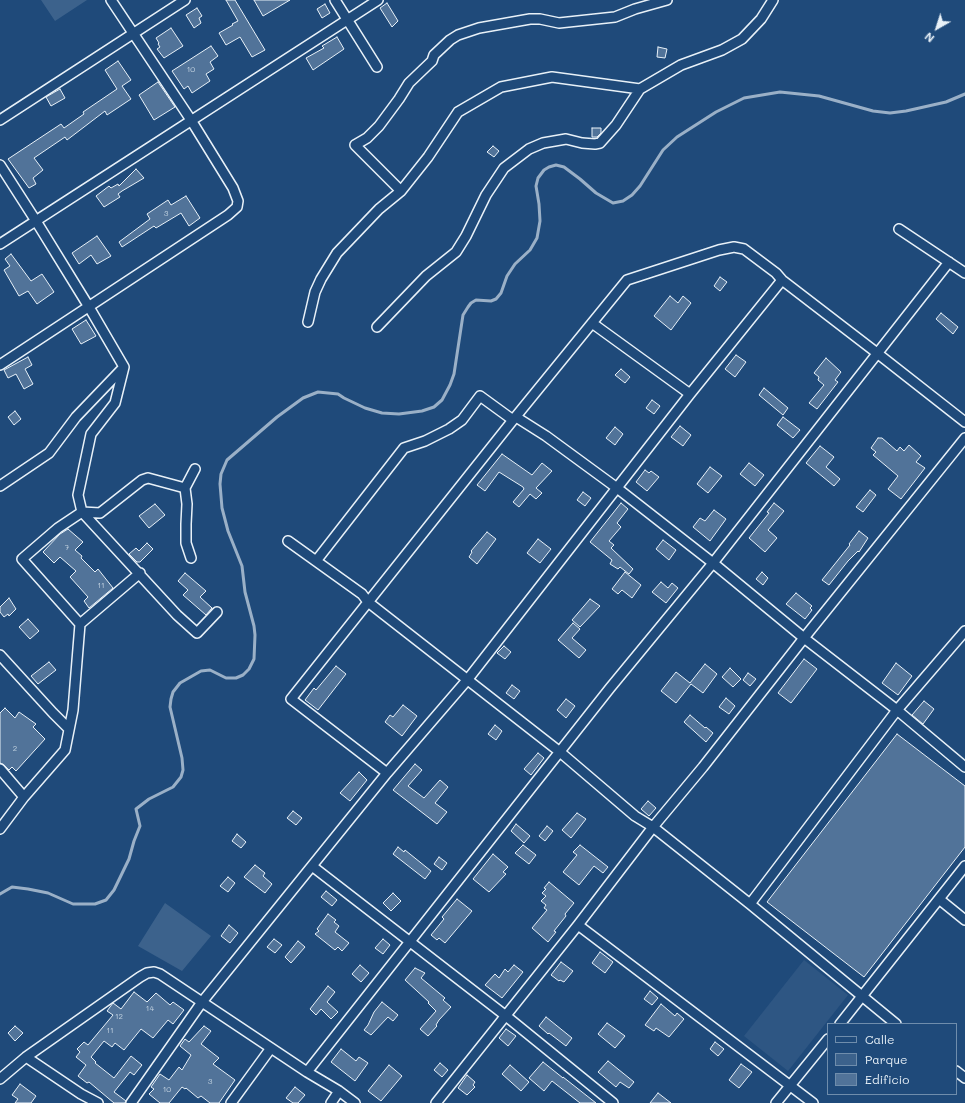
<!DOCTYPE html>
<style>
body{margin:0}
#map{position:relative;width:965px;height:1103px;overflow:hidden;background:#1f4a7a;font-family:Mali,sans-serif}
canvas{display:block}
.legend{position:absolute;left:827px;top:1023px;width:130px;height:72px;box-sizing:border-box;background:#1f4a7a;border:1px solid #6f8dac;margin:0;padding:5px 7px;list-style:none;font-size:12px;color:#e8f1f8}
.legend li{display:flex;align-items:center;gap:8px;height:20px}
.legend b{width:20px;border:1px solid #6f8dac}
.north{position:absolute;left:917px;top:8px;width:40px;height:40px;-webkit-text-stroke:3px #1f4a7a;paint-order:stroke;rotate:219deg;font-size:11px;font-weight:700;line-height:16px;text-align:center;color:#e8f1f8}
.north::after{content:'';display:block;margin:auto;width:14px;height:18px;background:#e8f1f8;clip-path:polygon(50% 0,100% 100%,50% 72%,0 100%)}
</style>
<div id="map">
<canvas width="965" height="1103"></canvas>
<ul class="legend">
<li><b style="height:5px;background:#1f4a7a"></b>Calle</li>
<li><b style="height:11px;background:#3c628c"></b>Parque</li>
<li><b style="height:11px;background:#517399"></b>Edificio</li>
</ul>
<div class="north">N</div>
</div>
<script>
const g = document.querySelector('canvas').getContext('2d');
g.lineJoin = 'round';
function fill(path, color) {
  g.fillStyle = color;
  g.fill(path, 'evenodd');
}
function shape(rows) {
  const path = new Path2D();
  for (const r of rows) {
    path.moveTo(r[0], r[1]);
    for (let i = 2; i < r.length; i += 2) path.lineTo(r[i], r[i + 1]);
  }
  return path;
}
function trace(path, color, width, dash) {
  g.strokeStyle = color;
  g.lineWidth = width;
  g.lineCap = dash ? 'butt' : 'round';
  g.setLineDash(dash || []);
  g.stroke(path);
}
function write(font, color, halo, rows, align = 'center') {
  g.font = font + ' Mali,sans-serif';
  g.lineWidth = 3;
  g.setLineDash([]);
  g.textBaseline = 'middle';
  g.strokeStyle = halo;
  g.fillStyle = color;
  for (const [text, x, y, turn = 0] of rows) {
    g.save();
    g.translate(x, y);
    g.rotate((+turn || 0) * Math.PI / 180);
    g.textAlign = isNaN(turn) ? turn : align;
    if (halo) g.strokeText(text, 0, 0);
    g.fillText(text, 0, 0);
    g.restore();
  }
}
fill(shape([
 [804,960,848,995,788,1071,744,1036]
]), '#2e5683');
fill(shape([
 [41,0,87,0,55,21],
 [165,903,211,936,182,971,138,946]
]), '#3c628c');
trace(shape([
 [0,894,12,887,28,889,48,893,73,904,95,904,106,900,114,890,129,859,134,841,140,826,136,809,149,799,173,787,181,777,183,770,182,758,170,707,171,699,173,692,180,683,201,671,210,670,226,678,236,678,243,675,249,669,254,659,255,635,254,626,245,592,242,566,228,531,222,508,220,484,221,474,227,460,277,417,303,398,318,392,338,394,344,398,365,408,382,413,399,414,422,411,434,407,442,400,450,385,454,374,463,315,468,307,471,303,476,300,491,301,496,299,501,293,507,276,515,264,530,250,537,238,540,221,539,204,536,186,538,178,544,170,549,167,556,165,564,167,580,179,596,193,613,203,623,201,632,195,640,186,663,150,677,137,716,112,744,98,780,92,819,96,873,111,890,113,906,111,946,102,965,94]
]), '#9ab0c7', 3);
const building = shape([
 [226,0,235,0,265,50,252,57,240,37,226,45,219,33,233,25,232,24,238,21,226,0],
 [254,0,290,0,263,16,254,0],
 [387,3,398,21,392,27,380,8,387,3],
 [325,4,330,13,322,18,317,9,325,4],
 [197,8,202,16,199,18,201,23,194,28,186,15,197,8],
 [171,28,183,46,164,58,157,49,160,47,158,44,159,43,156,38,171,28],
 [337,37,344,49,313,70,306,58,324,48,322,46,337,37],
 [211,46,218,56,210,62,214,69,206,74,210,81,192,93,188,86,184,89,172,71,211,46],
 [658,47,667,49,665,58,657,57,658,47],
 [118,61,131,80,122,86,131,99,107,115,105,111,67,140,65,137,34,158,43,170,33,178,36,184,29,188,8,159,61,124,64,128,84,114,83,112,117,89,105,70,118,61],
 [158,82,175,107,154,120,139,95,158,82],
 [60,89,65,98,51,106,46,97,60,89],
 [592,128,601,128,601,133,597,137,592,137,592,128],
 [493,146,499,151,494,157,487,152,493,146],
 [136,169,144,178,122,191,118,194,120,197,104,207,96,196,109,186,111,188,118,184,119,186,136,169],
 [186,196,200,218,189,226,181,213,156,228,154,226,122,247,119,242,150,219,147,214,168,200,171,205,186,196],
 [97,236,111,256,97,264,91,255,79,264,72,253,97,236],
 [11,254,31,281,42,274,54,292,37,304,28,291,19,296,4,270,10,266,5,259,11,254],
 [720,277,727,282,720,291,714,286,720,277],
 [670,296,678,303,683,296,691,303,671,330,654,316,670,296],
 [941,313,958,327,953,334,936,319,941,313],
 [86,320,96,336,81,344,72,329,86,320],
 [736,355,746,362,735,377,725,369,736,355],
 [28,357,32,365,25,369,33,384,24,389,16,374,8,378,4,370,28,357],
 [826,358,841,372,835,380,838,382,817,409,809,403,824,385,818,380,819,377,814,373,826,358],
 [621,369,630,377,625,383,615,375,621,369],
 [764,388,788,408,783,415,759,395,764,388],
 [652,400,660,406,654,414,646,408,652,400],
 [15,411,21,419,14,425,8,417,15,411],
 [783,417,800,430,793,438,777,425,783,417],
 [680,426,691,435,683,446,671,437,680,426],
 [615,427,623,434,615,445,606,438,615,427],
 [878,438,882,438,897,451,900,447,904,451,909,445,921,456,916,462,925,468,901,499,888,489,898,476,873,455,876,452,871,448,878,438],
 [820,446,834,457,826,467,840,479,834,486,806,463,820,446],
 [502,454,532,475,542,463,552,471,536,488,542,493,536,499,530,494,519,507,513,502,524,489,523,487,499,472,485,491,477,485,502,454],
 [749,463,764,475,755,486,740,474,749,463],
 [710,467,722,476,708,493,697,484,710,467],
 [645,470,649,473,651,471,659,477,647,491,636,482,645,470],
 [870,490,876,495,863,512,856,507,870,490],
 [583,492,591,498,585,506,577,500,583,492],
 [621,503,628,509,617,523,621,527,609,541,614,545,611,548,633,569,629,574,620,567,618,569,610,564,612,560,590,542,621,503],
 [774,503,784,511,768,530,777,538,765,552,749,538,769,513,767,512,774,503],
 [155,504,165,515,149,528,139,516,155,504],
 [714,510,726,519,710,541,693,527,700,518,705,521,714,510],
 [68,529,83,542,75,550,82,556,81,558,95,572,98,569,113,588,89,608,84,601,88,597,70,577,76,571,60,557,54,563,43,552,60,534,68,529],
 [859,531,868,538,859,552,858,551,848,561,829,585,822,580,850,545,849,544,859,531],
 [487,532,496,539,477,564,469,557,472,552,471,551,487,532],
 [538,539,551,549,540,563,527,553,538,539],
 [663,540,676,550,669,560,656,549,663,540],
 [147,543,153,549,140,562,137,562,129,554,136,548,139,551,147,543],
 [625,572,641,585,632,598,622,590,618,594,612,589,625,572],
 [762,572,768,578,763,585,756,579,762,572],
 [185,573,206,591,200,597,212,608,206,615,183,595,188,590,178,581,185,573],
 [661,582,668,588,672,583,678,588,666,603,652,592,661,582],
 [796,593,812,606,810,608,812,610,805,619,786,604,796,593],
 [9,598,16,609,9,616,8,614,4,617,0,612,0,607,9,598],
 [590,599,600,606,580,627,572,620,590,599],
 [28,619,39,631,30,639,19,627,28,619],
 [573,623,580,629,572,638,586,650,579,658,558,640,573,623],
 [504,646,511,652,505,659,497,653,504,646],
 [804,659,817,669,791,703,778,693,804,659],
 [49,662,56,670,38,684,31,676,49,662],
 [896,663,912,676,898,695,882,683,896,663],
 [705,664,717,674,703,693,691,684,676,703,661,691,676,672,690,683,705,664],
 [336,666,346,674,318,710,305,700,314,688,316,690,336,666],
 [730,668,741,679,733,687,722,677,730,668],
 [748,673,756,679,750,686,743,680,748,673],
 [512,685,520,691,514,699,506,693,512,685],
 [726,698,735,706,729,714,719,707,726,698],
 [566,699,575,706,566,718,557,710,566,699],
 [924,701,934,709,923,724,912,715,924,701],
 [403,705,417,716,402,736,385,722,390,715,393,717,403,705],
 [5,708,15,718,19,712,36,724,33,727,45,739,16,771,12,767,9,770,4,765,0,763,0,713,5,708],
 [690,715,705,728,706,727,713,733,706,742,684,722,690,715],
 [495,725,502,731,496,740,488,734,495,725],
 [897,734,965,786,965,847,864,977,767,902,897,734],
 [538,753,544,758,531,775,524,769,538,753],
 [415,764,422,770,408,786,424,798,440,780,448,787,435,803,447,812,437,824,393,790,415,764],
 [359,772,367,780,350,801,340,793,359,772],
 [648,801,656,808,649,816,641,809,648,801],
 [293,811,302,818,296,825,287,818,293,811],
 [577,813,586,819,571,838,562,830,577,813],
 [516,824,530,836,524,843,511,831,516,824],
 [547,826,553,831,545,841,539,836,547,826],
 [237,834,246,842,241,848,232,841,237,834],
 [523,845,536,855,529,864,515,853,523,845],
 [580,845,608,867,603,873,594,866,579,885,563,872,577,855,573,852,580,845],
 [398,847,404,852,405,850,431,871,425,879,393,854,398,847],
 [493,854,508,867,503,872,506,874,489,892,473,879,493,854],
 [439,857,447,863,442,870,434,864,439,857],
 [255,865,265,873,263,876,272,884,265,893,244,877,255,865],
 [228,877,235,883,228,892,220,886,228,877],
 [549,882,574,903,565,914,566,916,554,931,556,932,548,942,532,928,547,910,544,908,546,905,541,901,546,896,542,893,546,889,544,888,549,882],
 [326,891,337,900,332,906,321,897,326,891],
 [393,893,401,901,391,911,383,903,393,893],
 [457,899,472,911,445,943,439,938,437,940,431,935,444,919,442,917,457,899],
 [328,914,336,920,334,922,339,926,335,932,349,943,342,951,338,947,335,950,315,934,319,931,317,929,328,914],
 [229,925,238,933,230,943,221,936,229,925],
 [274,939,282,945,275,953,267,947,274,939],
 [383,939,390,945,383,954,375,948,383,939],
 [298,941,305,947,291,963,285,957,298,941],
 [600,952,613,962,605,973,592,963,600,952],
 [561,962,573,971,564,982,560,980,559,981,551,975,561,962],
 [360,965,369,973,361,982,352,974,360,965],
 [514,965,523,972,502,998,485,985,495,974,499,978,505,969,508,972,514,965],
 [415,968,425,973,421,978,445,998,443,1000,451,1007,439,1020,436,1025,437,1026,428,1036,420,1029,436,1011,428,1003,429,1002,405,980,415,968],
 [328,986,335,992,327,1002,338,1012,331,1019,321,1009,316,1015,310,1009,328,986],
 [650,991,658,998,652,1005,644,999,650,991],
 [134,992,147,1002,156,993,170,1005,173,1002,184,1010,173,1024,168,1020,153,1038,141,1029,124,1050,115,1043,112,1047,104,1041,91,1057,96,1062,95,1063,114,1078,131,1056,142,1065,134,1075,130,1072,114,1092,126,1101,125,1103,114,1103,89,1082,87,1083,78,1076,86,1065,76,1057,80,1052,77,1049,84,1042,88,1045,113,1015,107,1011,113,1003,121,1009,134,992],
 [382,1002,398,1015,393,1021,388,1017,371,1035,364,1030,368,1025,374,1012,382,1002],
 [661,1004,675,1016,677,1013,684,1019,669,1037,656,1028,654,1031,645,1025,661,1004],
 [546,1017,572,1038,566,1046,549,1033,548,1034,539,1026,546,1017],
 [607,1023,625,1036,615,1048,598,1034,607,1023],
 [15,1026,23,1033,15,1041,8,1033,15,1026],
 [204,1026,211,1031,201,1044,219,1058,213,1064,235,1080,219,1103,210,1103,201,1096,198,1098,186,1088,185,1089,182,1087,169,1103,160,1103,149,1094,154,1089,151,1087,160,1074,169,1080,179,1067,182,1070,191,1055,180,1046,185,1039,189,1042,204,1026],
 [506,1029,516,1036,508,1046,499,1038,506,1029],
 [715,1042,724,1049,718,1056,710,1049,715,1042],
 [341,1049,356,1061,359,1057,368,1063,355,1081,331,1062,341,1049],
 [608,1061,634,1082,629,1088,620,1082,616,1087,598,1072,608,1061],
 [543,1062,563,1078,563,1077,596,1103,580,1103,552,1081,544,1091,529,1078,543,1062],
 [440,1063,448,1070,442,1077,434,1070,440,1063],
 [741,1064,752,1072,739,1088,729,1080,741,1064],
 [389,1065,402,1076,381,1101,368,1091,389,1065],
 [510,1065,529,1082,521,1091,502,1074,510,1065],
 [467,1075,475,1082,473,1085,475,1087,467,1095,458,1088,467,1075],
 [20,1084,36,1096,31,1103,15,1103,18,1099,12,1095,20,1084],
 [295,1087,305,1095,298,1103,293,1103,286,1098,295,1087],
 [658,1093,671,1103,650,1103,658,1093]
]);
fill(building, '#517399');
trace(building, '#e8f1f8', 1);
const minor = shape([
 [335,0,377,67],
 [0,120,185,0],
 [0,165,36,221,89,307,124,367,115,403,91,434,78,495,82,512,177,615,197,633,217,612],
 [401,191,355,145,367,138,379,126,399,99,409,83,432,61,434,55,450,40,458,35,479,28,530,19,540,19,559,23,615,17,635,9,667,0],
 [899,229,965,273],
 [0,244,378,0],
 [308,322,315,292,321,279,337,253,379,209,401,191,428,157,458,112,501,87,552,77,640,89,681,65,722,50,742,39,761,19,773,0],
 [592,323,690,394],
 [377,327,426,276,456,252,466,236,486,195,504,168,529,149,543,143,566,139,582,143,595,144,600,143,616,125,640,89],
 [0,365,228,215,237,207,238,201,233,188,191,120,111,0],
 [516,417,546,436,617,488,713,563,804,638,897,710,965,767],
 [0,486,49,453,76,417,123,368],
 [288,541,362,594,368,602,560,752,635,816,653,827,750,904,896,1024],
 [191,558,186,543,186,524,187,504,185,488,195,469],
 [316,561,404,448,425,441,449,429,462,420,480,396,513,420],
 [80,624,140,573],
 [0,655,53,713,69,729],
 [0,769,24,797],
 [387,773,291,699,513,420,627,280,719,250,734,247,744,249,776,273,782,280,877,353,965,422],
 [0,829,24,797,65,750,73,710,80,624,22,559,58,528,82,512,100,513,142,480,148,478,185,488],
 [312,866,506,1016,613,1103],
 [939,899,965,920],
 [750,904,897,710,965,631],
 [578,925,813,1103],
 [840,1024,965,866],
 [26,1057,81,1094,98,1103],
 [956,1071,965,1078],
 [307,1072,610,688,713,563,949,262],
 [0,1079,26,1057,140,977,147,973,154,972,160,974,307,1072,339,1091,355,1103],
 [131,1103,202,1002,387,773,468,679,690,394,782,280],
 [231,1103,271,1048],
 [331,1103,339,1091],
 [436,1103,578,925,653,827,703,767,804,638,965,438],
 [776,1103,828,1039]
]);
trace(minor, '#e8f1f8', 12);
trace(minor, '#1f4a7a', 9);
write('8px', '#c2d2e0', null, [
 ["10",191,70],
 ["3",166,214],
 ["7",67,548],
 ["11",101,586],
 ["2",15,749],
 ["14",150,1009],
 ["12",119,1017],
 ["11",110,1031],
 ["3",210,1082],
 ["10",167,1090]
]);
</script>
